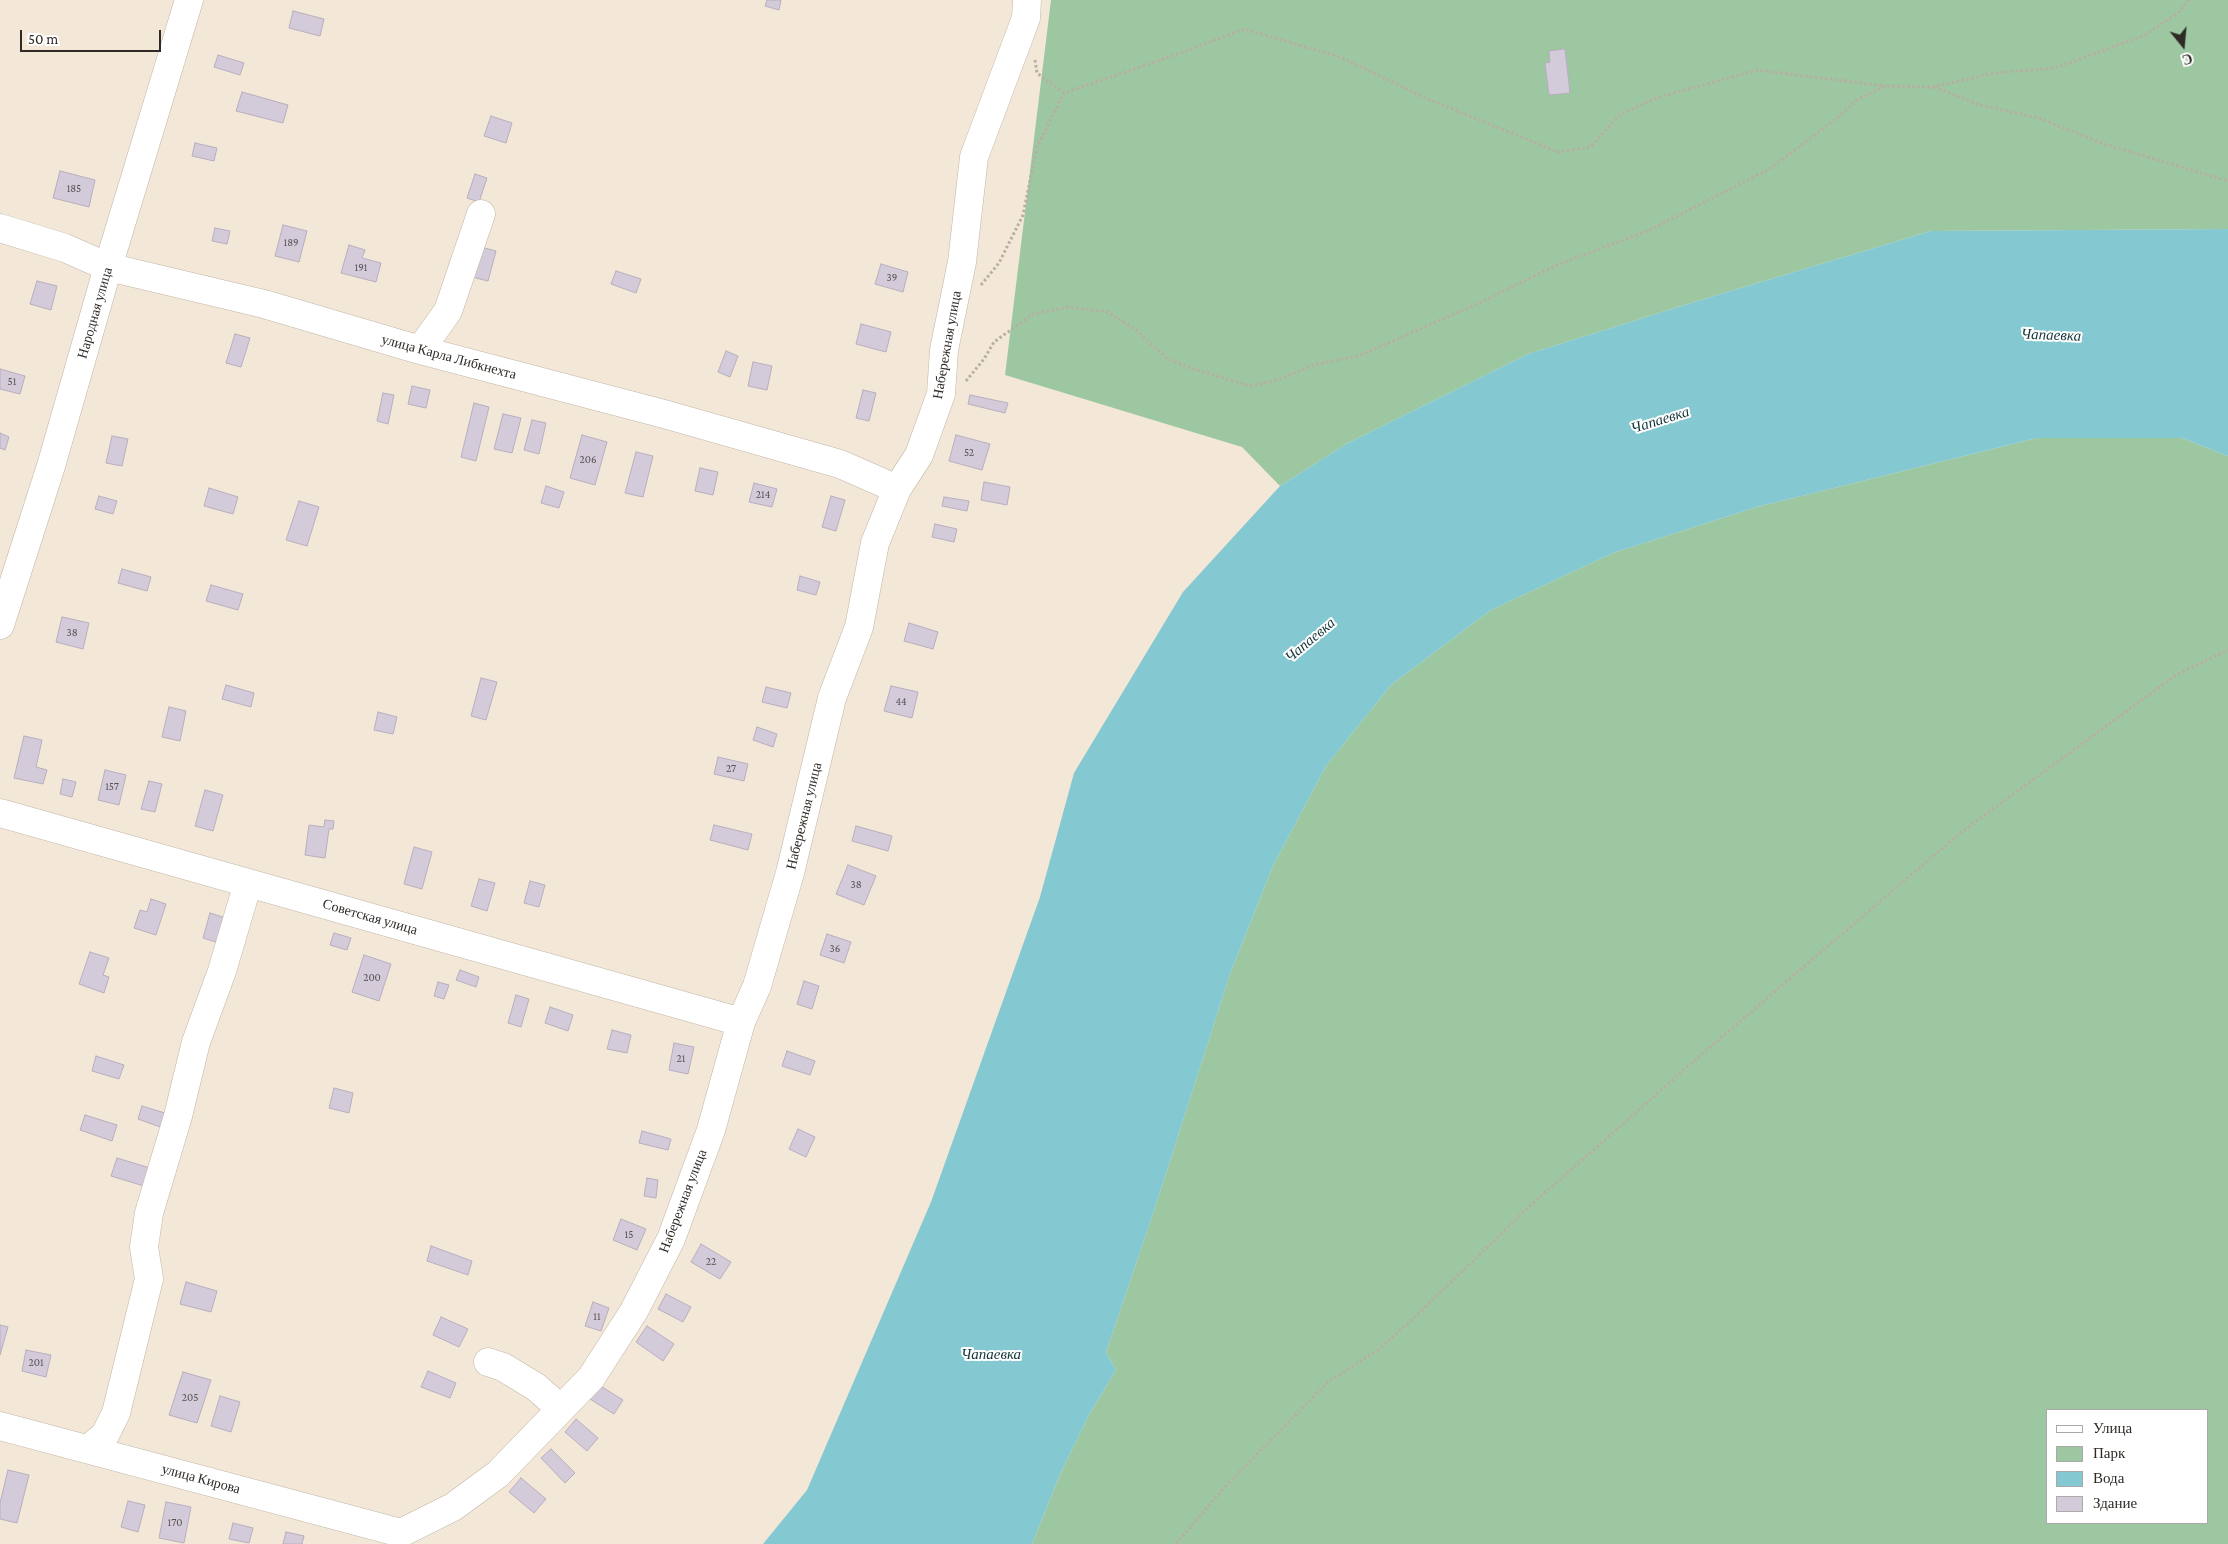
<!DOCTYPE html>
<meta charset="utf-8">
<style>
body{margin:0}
#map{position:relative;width:2228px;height:1544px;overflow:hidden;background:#f3e7d8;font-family:"Crimson Pro",serif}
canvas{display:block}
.legend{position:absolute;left:2046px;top:1409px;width:162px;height:115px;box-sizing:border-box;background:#fff;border:1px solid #acaaa8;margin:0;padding:6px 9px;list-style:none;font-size:15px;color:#2f2a25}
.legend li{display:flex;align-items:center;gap:10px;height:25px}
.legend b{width:25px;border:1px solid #acaaa8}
.north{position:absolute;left:2158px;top:20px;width:50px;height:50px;-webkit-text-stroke:4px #fff;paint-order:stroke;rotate:163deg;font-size:14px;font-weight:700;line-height:20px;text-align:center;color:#2f2a25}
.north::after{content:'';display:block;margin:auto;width:18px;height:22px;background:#2f2a25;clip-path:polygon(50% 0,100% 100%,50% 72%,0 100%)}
.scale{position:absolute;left:20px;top:30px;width:141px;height:22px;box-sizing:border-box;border:2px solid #2f2a25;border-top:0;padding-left:6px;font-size:15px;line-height:18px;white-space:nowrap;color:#2f2a25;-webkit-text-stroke:4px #fff;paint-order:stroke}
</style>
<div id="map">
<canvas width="2228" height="1544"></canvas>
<ul class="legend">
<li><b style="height:6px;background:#fff"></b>Улица</li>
<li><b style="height:14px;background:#9dc7a1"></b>Парк</li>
<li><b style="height:14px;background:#84c8d1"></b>Вода</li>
<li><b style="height:14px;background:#d3cada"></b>Здание</li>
</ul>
<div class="north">С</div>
<div class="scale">50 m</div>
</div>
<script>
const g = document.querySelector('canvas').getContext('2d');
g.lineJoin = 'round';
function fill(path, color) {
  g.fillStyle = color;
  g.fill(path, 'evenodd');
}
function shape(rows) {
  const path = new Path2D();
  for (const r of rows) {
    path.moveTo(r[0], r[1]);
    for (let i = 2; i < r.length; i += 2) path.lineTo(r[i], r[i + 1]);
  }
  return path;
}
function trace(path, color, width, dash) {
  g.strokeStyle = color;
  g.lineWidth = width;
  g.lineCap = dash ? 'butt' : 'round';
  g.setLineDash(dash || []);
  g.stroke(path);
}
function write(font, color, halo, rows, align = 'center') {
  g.font = font + ' "Crimson Pro",serif';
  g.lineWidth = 4;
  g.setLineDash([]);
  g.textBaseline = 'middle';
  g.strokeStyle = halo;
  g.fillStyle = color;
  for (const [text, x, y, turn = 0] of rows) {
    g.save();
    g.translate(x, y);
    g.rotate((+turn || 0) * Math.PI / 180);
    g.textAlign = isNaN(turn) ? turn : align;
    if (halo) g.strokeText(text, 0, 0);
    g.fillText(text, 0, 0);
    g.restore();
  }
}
fill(shape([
 [1051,0,2228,0,2228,229,1931,231,1694,302,1528,354,1346,444,1280,486,1242,447,1005,375],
 [2037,438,2182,438,2228,456,2228,1544,1032,1544,1061,1472,1090,1413,1116,1370,1106,1352,1154,1211,1230,974,1273,866,1326,766,1391,685,1491,610,1613,553,1757,507],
 [2047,1410,2207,1410,2207,1523,2047,1523]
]), '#9dc7a1');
fill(shape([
 [2228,229,2228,456,2182,438,2037,438,1757,507,1613,553,1491,610,1391,685,1326,766,1273,866,1230,974,1154,1211,1106,1352,1116,1370,1090,1413,1061,1472,1032,1544,763,1544,807,1490,931,1202,1040,897,1074,773,1183,592,1280,486,1346,444,1528,354,1694,302,1931,231]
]), '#84c8d1');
const building = shape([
 [767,0,781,0,779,10,765,6,767,0],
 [293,11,324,19,320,36,289,28,293,11],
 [1565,49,1570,93,1549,95,1545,63,1550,62,1549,51,1565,49],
 [218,55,244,63,240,75,214,67,218,55],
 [242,92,288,105,283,123,236,111,242,92],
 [491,116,512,123,506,143,484,136,491,116],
 [195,143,217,148,214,161,192,156,195,143],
 [60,171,95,180,89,207,53,198,60,171],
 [475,174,487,178,479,202,467,198,475,174],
 [283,225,307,231,299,262,275,256,283,225],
 [215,228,230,231,227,244,212,241,215,228],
 [349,245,365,250,362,258,381,263,376,282,341,273,349,245],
 [481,247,496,251,488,281,472,277,481,247],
 [881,264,908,272,903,292,875,284,881,264],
 [616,271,641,279,636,293,611,284,616,271],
 [37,281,57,286,51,310,30,304,37,281],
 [861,324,891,332,886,352,856,344,861,324],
 [235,334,250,338,241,367,226,363,235,334],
 [726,351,738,356,730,377,718,372,726,351],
 [753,362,772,366,767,390,748,386,753,362],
 [0,369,25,376,20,394,0,389,0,369],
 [412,386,430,390,426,408,408,404,412,386],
 [863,390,876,393,869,421,856,418,863,390],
 [383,393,394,395,388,424,377,421,383,393],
 [970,395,1008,403,1005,413,968,404,970,395],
 [474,403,489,407,476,461,461,457,474,403],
 [503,414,521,418,512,453,494,449,503,414],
 [532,420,546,423,539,454,524,450,532,420],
 [0,433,9,437,5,450,0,448,0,433],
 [582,435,607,442,595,485,570,478,582,435],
 [956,435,990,444,982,470,949,461,956,435],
 [112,436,128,439,122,466,106,463,112,436],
 [636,452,653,456,643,497,625,493,636,452],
 [700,468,718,472,713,495,695,491,700,468],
 [984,482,1010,487,1007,505,981,500,984,482],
 [754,483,777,489,772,507,749,502,754,483],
 [546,486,564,492,559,508,541,503,546,486],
 [209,488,238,497,233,514,204,506,209,488],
 [99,496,117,501,113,514,95,509,99,496],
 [831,496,845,500,836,531,822,527,831,496],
 [944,497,969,501,967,511,942,506,944,497],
 [299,501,319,507,307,546,286,540,299,501],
 [935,524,957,529,954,542,932,537,935,524],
 [122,569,151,577,147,591,118,583,122,569],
 [800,576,820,582,816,595,797,590,800,576],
 [211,585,243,594,238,610,206,601,211,585],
 [62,617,89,623,83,649,56,642,62,617],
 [909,623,938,632,933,649,904,641,909,623],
 [481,678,497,682,486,720,471,716,481,678],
 [226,685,254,693,251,707,222,699,226,685],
 [891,686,918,692,912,718,884,711,891,686],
 [766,687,791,693,787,708,762,702,766,687],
 [169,707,186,711,180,741,162,737,169,707],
 [378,712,397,717,393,734,374,730,378,712],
 [757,727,777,734,773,747,753,740,757,727],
 [24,736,42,740,36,767,47,770,43,784,14,778,24,736],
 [718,757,748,764,744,781,714,774,718,757],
 [105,770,126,775,119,805,98,800,105,770],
 [63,779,76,782,72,797,60,794,63,779],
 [149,781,162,784,155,812,141,809,149,781],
 [205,790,223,795,213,831,195,826,205,790],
 [325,820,334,821,333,829,329,829,325,858,305,855,309,825,324,827,325,820],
 [714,825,752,834,748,850,710,840,714,825],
 [856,826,892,836,888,851,852,841,856,826],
 [414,847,432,852,422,889,404,884,414,847],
 [848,865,876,876,864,905,836,894,848,865],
 [479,879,495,883,487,911,471,906,479,879],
 [530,881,545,885,539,907,524,903,530,881],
 [151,899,166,904,156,935,134,928,140,910,147,912,151,899],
 [210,913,226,918,219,943,203,938,210,913],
 [334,933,351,938,347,950,330,945,334,933],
 [827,934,851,942,844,963,820,955,827,934],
 [90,952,109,958,103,975,109,977,104,993,79,984,90,952],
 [364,955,391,964,379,1001,352,992,364,955],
 [460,970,479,977,476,987,456,980,460,970],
 [804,981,819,986,812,1009,797,1004,804,981],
 [438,982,449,985,444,999,434,996,438,982],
 [516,995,529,999,521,1027,508,1023,516,995],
 [550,1007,573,1015,568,1031,545,1023,550,1007],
 [612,1030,631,1035,627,1053,607,1049,612,1030],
 [674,1043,694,1047,688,1074,669,1070,674,1043],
 [787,1051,815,1061,810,1075,782,1066,787,1051],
 [96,1056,124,1065,119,1079,92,1071,96,1056],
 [334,1088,353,1093,349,1113,329,1108,334,1088],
 [142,1106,168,1114,163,1128,138,1119,142,1106],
 [85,1115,117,1125,112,1141,80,1130,85,1115],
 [798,1129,815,1137,806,1157,789,1149,798,1129],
 [642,1131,671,1139,668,1150,639,1143,642,1131],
 [117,1158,150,1168,144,1186,111,1176,117,1158],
 [647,1178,658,1180,656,1198,644,1196,647,1178],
 [621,1219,646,1229,637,1250,613,1240,621,1219],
 [701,1244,731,1262,720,1279,691,1262,701,1244],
 [431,1246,472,1261,468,1275,427,1261,431,1246],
 [186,1282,217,1291,211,1312,180,1304,186,1282],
 [666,1294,691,1307,683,1322,658,1309,666,1294],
 [593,1302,609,1308,601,1331,585,1326,593,1302],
 [441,1317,468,1329,459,1347,433,1335,441,1317],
 [0,1325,8,1327,0,1355,0,1325],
 [647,1326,674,1344,663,1361,636,1342,647,1326],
 [26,1350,51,1355,46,1377,22,1371,26,1350],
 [428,1371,456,1383,450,1398,421,1387,428,1371],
 [183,1372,211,1380,197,1423,169,1415,183,1372],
 [599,1385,623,1400,614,1414,590,1399,599,1385],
 [220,1396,240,1402,231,1432,211,1426,220,1396],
 [576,1419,598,1438,587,1451,565,1432,576,1419],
 [551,1449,575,1473,565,1483,541,1458,551,1449],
 [8,1470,29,1475,17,1523,0,1519,0,1503,8,1470],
 [521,1478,546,1499,534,1513,509,1492,521,1478],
 [128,1501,145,1505,138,1532,121,1527,128,1501],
 [166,1502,191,1507,184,1543,159,1538,166,1502],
 [233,1523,253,1528,249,1543,229,1539,233,1523],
 [286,1532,304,1536,302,1544,283,1544,286,1532]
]);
fill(building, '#d3cada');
trace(building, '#b7aebe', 1);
const minor = shape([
 [0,228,65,248,108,267,264,304,420,350,664,414,840,464,897,489],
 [420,350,448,311,481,214],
 [0,625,51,466,108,267,189,0],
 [0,813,741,1022],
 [488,1362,503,1367,536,1387,561,1409],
 [0,1426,401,1533,453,1507,498,1474,591,1378,634,1311,671,1239,711,1130,741,1022,757,986,790,873,832,698,859,627,875,543,897,489,919,455,941,394,944,350,962,262,974,157,1026,18,1027,0],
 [88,1449,105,1435,116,1413,149,1279,144,1247,149,1213,178,1116,196,1042,222,971,248,883]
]);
trace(minor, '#c1b6a7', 29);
trace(shape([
 [1035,60,1037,73,1064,93,1178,54,1244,29,1340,57,1428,99,1558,152,1590,147,1621,114,1656,98,1757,70,1885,86],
 [1934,87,1980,105,2039,118,2104,144,2228,181],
 [981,285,999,263,1023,215,1037,147,1064,93],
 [966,381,984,359,994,342,1033,314,1067,307,1108,312,1137,331,1168,359,1190,368,1250,386,1274,381,1317,364,1358,356,1477,304,1557,265,1650,230,1771,168,1836,119,1857,100,1885,86,1933,87,1995,73,2055,68,2143,36,2178,13,2189,0],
 [1176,1544,1222,1490,1328,1382,1378,1350,1418,1314,1531,1205,1703,1053,1960,833,2176,675,2228,650]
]), '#b7aea2', 3, [2.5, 2.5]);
trace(minor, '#fff', 28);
write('11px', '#585252', null, [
 ["185",74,189],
 ["189",291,243],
 ["191",361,268],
 ["39",892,278],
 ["51",12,382],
 ["52",969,453],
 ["206",588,460],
 ["214",763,495],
 ["38",72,633],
 ["44",901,702],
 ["27",731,769],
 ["157",112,787],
 ["38",856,885],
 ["36",835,949],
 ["200",372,978],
 ["21",681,1059],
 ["15",629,1235],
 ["22",711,1262],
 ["11",597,1317],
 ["201",36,1363],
 ["205",190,1398],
 ["170",175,1523]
]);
write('14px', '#2f2a25', '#fff', [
 ["Народная улица",95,313,-74],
 ["Набережная улица",947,345,-80],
 ["улица Карла Либкнехта",449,357,15],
 ["Набережная улица",804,816,-76],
 ["Советская улица",370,917,16],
 ["Набережная улица",683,1201,-69],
 ["улица Кирова",201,1479,15]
]);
write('italic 15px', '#123438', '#fff', [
 ["Чапаевка",2051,335,2],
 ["Чапаевка",1660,420,-17],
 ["Чапаевка",1310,640,-40],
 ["Чапаевка",991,1354]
]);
</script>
